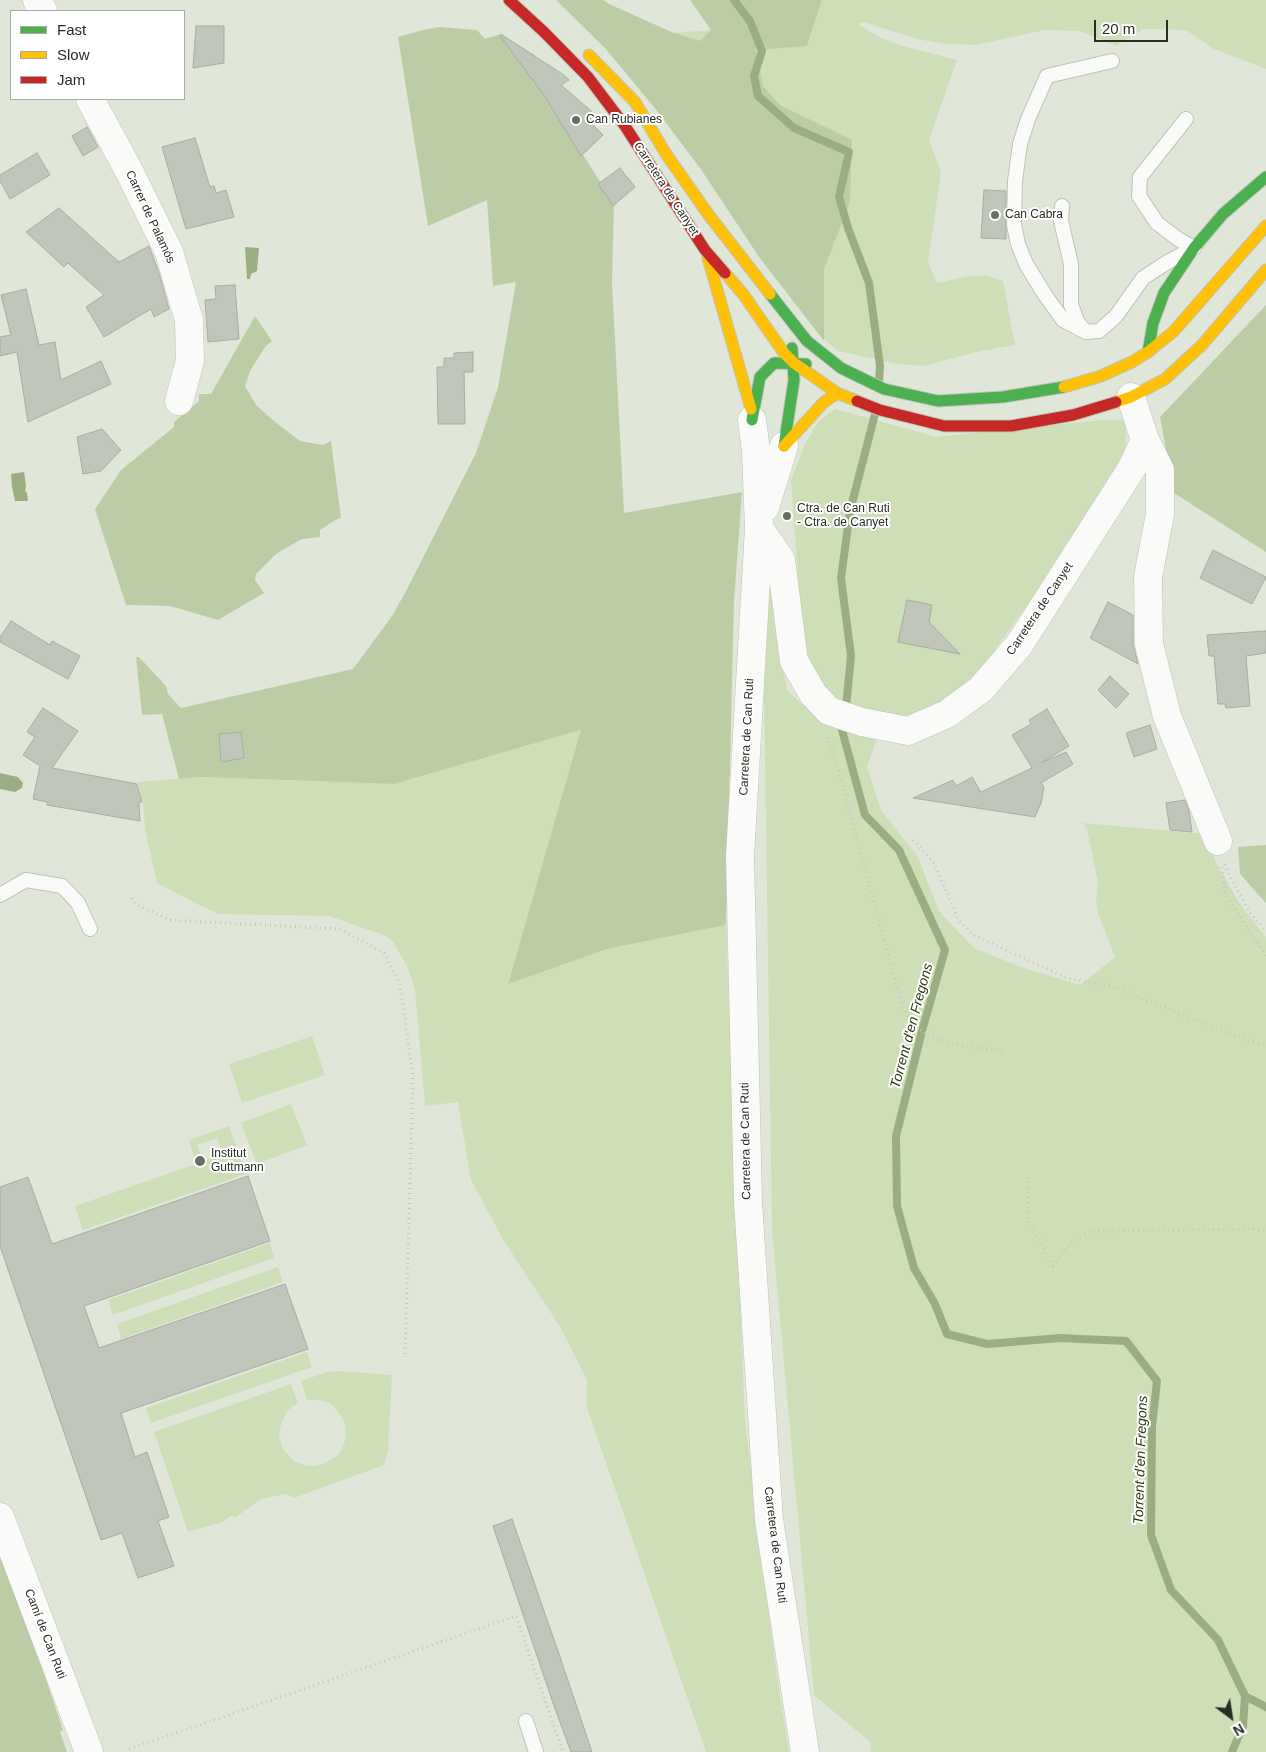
<!DOCTYPE html>
<meta charset="utf-8">
<style>
body{margin:0}
#map{position:relative;width:1266px;height:1752px;overflow:hidden;background:#e0e7d8;font-family:Helvetica,sans-serif}
canvas{display:block}
.legend{position:absolute;left:10px;top:10px;width:175px;height:90px;box-sizing:border-box;background:#fff;border:1px solid #a9aba7;margin:0;padding:6px 9px;list-style:none;font-size:15px;color:#292e24}
.legend li{display:flex;align-items:center;gap:10px;height:25px}
.legend b{width:25px;border:1px solid #a9aba7}
.north{position:absolute;left:1206px;top:1692px;width:50px;height:50px;-webkit-text-stroke:4px #fff;paint-order:stroke;rotate:149deg;font-size:14px;font-weight:700;line-height:20px;text-align:center;color:#292e24}
.north::after{content:'';display:block;margin:auto;width:18px;height:22px;background:#292e24;clip-path:polygon(50% 0,100% 100%,50% 72%,0 100%)}
.scale{position:absolute;left:1094px;top:20px;width:74px;height:22px;box-sizing:border-box;border:2px solid #292e24;border-top:0;padding-left:6px;font-size:15px;line-height:18px;white-space:nowrap;color:#292e24;-webkit-text-stroke:4px #fff;paint-order:stroke}
</style>
<div id="map">
<canvas width="1266" height="1752"></canvas>
<ul class="legend">
<li><b style="height:6px;background:#4caf50"></b>Fast</li>
<li><b style="height:6px;background:#ffc107"></b>Slow</li>
<li><b style="height:6px;background:#c62828"></b>Jam</li>
</ul>
<div class="north">N</div>
<div class="scale">20 m</div>
</div>
<script>
const g = document.querySelector('canvas').getContext('2d');
g.lineJoin = 'round';
function fill(path, color) {
  g.fillStyle = color;
  g.fill(path, 'evenodd');
}
function shape(rows) {
  const path = new Path2D();
  for (const r of rows) {
    path.moveTo(r[0], r[1]);
    for (let i = 2; i < r.length; i += 2) path.lineTo(r[i], r[i + 1]);
  }
  return path;
}
function trace(path, color, width, dash) {
  g.strokeStyle = color;
  g.lineWidth = width;
  g.lineCap = dash ? 'butt' : 'round';
  g.setLineDash(dash || []);
  g.stroke(path);
}
function write(font, color, halo, rows, align = 'center') {
  g.font = font + ' Helvetica,sans-serif';
  g.lineWidth = 4;
  g.setLineDash([]);
  g.textBaseline = 'middle';
  g.strokeStyle = halo;
  g.fillStyle = color;
  for (const [text, x, y, turn = 0] of rows) {
    g.save();
    g.translate(x, y);
    g.rotate((+turn || 0) * Math.PI / 180);
    g.textAlign = isNaN(turn) ? turn : align;
    if (halo) g.strokeText(text, 0, 0);
    g.fillText(text, 0, 0);
    g.restore();
  }
}
fill(shape([
 [822,0,1266,0,1266,69,1214,49,1186,30,1143,29,1116,46,1080,31,1045,30,976,45,945,44,917,39,863,22,858,24,879,37,903,46,957,60,929,140,941,172,928,262,937,283,969,276,988,276,1003,281,1015,345,976,352,924,366,897,364,838,351,821,336,674,33,711,30,807,46],
 [835,409,937,437,1102,420,1122,420,1126,423,1126,447,1090,518,989,658,957,696,929,713,901,716,827,704,805,670,791,480,805,444,818,422],
 [770,582,787,690,805,707,841,729,877,739,867,767,881,810,918,857,939,911,974,948,1021,967,1080,985,1115,957,1098,913,1096,900,1098,882,1087,829,1083,823,1206,834,1215,860,1241,906,1266,937,1266,1752,871,1752,870,1742,814,1695,772,1231,764,692],
 [582,730,508,983,607,949,726,925,745,1421,775,1662,789,1752,706,1752,586,1405,587,1380,560,1327,504,1241,471,1180,458,1102,425,1106,415,990,407,966,393,942,386,936,329,916,219,914,199,905,157,883,145,830,143,803,138,782,200,777,394,784],
 [312,1036,325,1075,242,1103,229,1064],
 [291,1104,307,1145,257,1164,241,1123],
 [229,1126,246,1174,83,1230,75,1206,196,1164,189,1140],
 [217,1138,223,1154,203,1161,197,1145],
 [270,1243,274,1258,113,1315,108,1300],
 [278,1267,283,1282,121,1339,117,1324],
 [307,1352,312,1367,151,1423,146,1408],
 [339,1371,392,1375,388,1452,384,1465,294,1498,286,1494,261,1499,236,1517,230,1516,223,1522,188,1532,154,1432,291,1384,298,1403,288,1410,281,1424,279,1435,283,1449,294,1461,304,1465,314,1466,324,1464,337,1456,344,1445,346,1434,345,1423,337,1410,329,1403,319,1400,307,1400,301,1381,327,1372]
]), '#cedfb8');
fill(shape([
 [556,0,603,0,609,4,674,33,700,41,711,30,690,0,822,0,807,46,756,50,763,86,780,105,852,140,850,202,824,269,824,341,759,257,700,168,654,107,605,48],
 [440,27,477,30,485,39,501,34,534,55,561,95,557,113,614,204,612,283,624,513,742,492,734,601,726,925,607,949,508,984,581,730,394,784,200,777,179,779,162,714,142,715,136,657,139,657,166,686,168,694,181,708,353,669,392,616,405,593,476,453,498,387,516,282,493,286,487,200,428,226,398,37,423,30],
 [1266,305,1266,552,1174,493,1160,417],
 [255,316,272,341,265,347,250,371,245,386,256,405,274,421,300,441,323,445,331,441,341,518,335,520,320,530,320,537,302,539,276,554,256,574,255,580,264,593,218,620,170,606,126,605,95,509,121,470,174,427,174,422,199,401,199,394,211,394],
 [1266,845,1266,903,1240,874,1238,847],
 [0,1556,42,1668,63,1730,60,1732,67,1752,0,1752]
]), '#bccda6');
fill(shape([
 [245,247,259,248,257,271,251,274,250,279,247,279],
 [24,472,26,486,25,491,27,493,28,501,15,501,12,487,11,474],
 [0,773,18,777,23,783,22,788,15,792,0,789]
]), '#9bae81');
trace(shape([
 [734,0,750,21,762,51,754,76,758,96,794,128,849,152,839,197,848,228,869,283,880,366,879,380],
 [875,414,850,511,841,578,851,656,846,707,842,730,865,815,899,850,945,950,922,1031,896,1136,897,1206,914,1268,935,1304,947,1334,987,1344,1060,1338,1126,1341,1157,1381,1152,1426,1151,1535,1171,1590,1218,1640,1245,1696,1243,1726,1232,1752],
 [1245,1696,1266,1707]
]), '#9bae81', 8);
const building = shape([
 [196,26,224,26,224,63,193,68,196,26],
 [502,35,564,75,569,80,561,85,597,116,590,122,603,135,581,156,544,95,500,36,502,35],
 [87,127,98,147,83,156,72,136,87,127],
 [195,138,210,187,214,186,216,193,226,190,234,217,186,229,162,147,195,138],
 [37,153,50,175,10,199,0,181,0,175,37,153],
 [620,168,635,187,613,206,598,184,620,168],
 [984,190,1006,191,1006,239,981,238,984,190],
 [59,208,119,262,149,246,159,273,169,309,154,317,151,309,104,337,86,307,104,295,68,263,64,267,26,232,59,208],
 [235,285,239,339,208,342,205,300,216,299,215,286,235,285],
 [26,289,39,345,55,342,61,380,101,361,111,384,28,422,17,352,0,356,0,337,11,335,1,295,26,289],
 [473,352,473,372,464,372,465,424,438,424,437,367,444,367,444,358,454,358,454,353,473,352],
 [102,429,121,450,101,471,83,474,77,437,102,429],
 [1213,550,1266,577,1252,604,1200,578,1213,550],
 [907,600,932,605,929,622,960,654,898,642,907,600],
 [1108,602,1133,615,1133,644,1138,664,1090,638,1108,602],
 [11,621,50,645,52,641,80,656,68,679,0,642,0,637,11,621],
 [1266,631,1266,653,1246,656,1250,706,1226,708,1225,704,1218,704,1214,656,1209,656,1207,635,1266,631],
 [1110,676,1129,694,1116,708,1098,690,1110,676],
 [43,708,78,731,52,768,137,784,142,802,139,802,140,821,47,805,47,802,33,799,40,766,23,755,35,737,27,732,43,708],
 [1047,709,1069,746,1041,763,1066,752,1073,764,1041,783,1044,787,1041,803,1035,817,913,798,953,780,956,786,972,777,981,792,1032,768,1012,735,1031,724,1029,720,1047,709],
 [1150,725,1157,749,1134,757,1126,733,1150,725],
 [241,732,244,758,221,762,219,734,241,732],
 [1185,800,1189,811,1192,832,1170,830,1166,803,1185,800],
 [248,1176,270,1241,84,1306,99,1348,285,1284,308,1349,121,1413,135,1457,147,1452,169,1517,158,1521,174,1566,138,1578,122,1533,101,1540,0,1246,0,1187,28,1177,52,1244,248,1176],
 [512,1519,559,1654,592,1752,571,1752,553,1703,493,1526,512,1519]
]);
fill(building, '#c0c6ba');
trace(building, '#a7ada2', 1);
const lane = shape([
 [1186,119,1140,177,1139,196,1157,223,1178,239,1194,248],
 [1062,206,1061,221,1071,264,1071,305,1078,323,1086,332,1099,331,1116,316,1143,278,1166,263,1184,253],
 [1086,332,1063,320,1045,295,1026,264,1018,244,1014,225,1015,181,1020,144,1028,119,1047,76,1112,61],
 [0,895,26,880,62,886,78,903,90,929],
 [526,1721,536,1752]
]);
const street = shape([
 [37,0,43,11],
 [90,99,128,169,169,252,189,320,190,361,179,401],
 [1131,397,1145,440,1160,470,1160,514,1148,577,1149,644,1167,716,1218,841],
 [752,420,756,451,759,528,740,856,748,1202,769,1520,805,1752],
 [765,507,784,446],
 [759,528,781,560,794,661,813,694,829,711,862,722,908,731,947,714,981,689,1019,645,1132,468,1145,440],
 [0,1517,89,1752]
]);
const fast = shape([
 [770,294,807,341,841,368,884,389,938,401,1003,397,1064,387],
 [1148,352,1153,323,1164,293,1194,248,1223,214,1266,177],
 [752,420,760,377,774,363,806,364],
 [784,446,794,380,792,348]
]);
const slow = shape([
 [589,55,635,102,666,154,708,214,770,294],
 [708,258,751,409],
 [725,273,743,294,784,353,794,363,837,393,857,401],
 [1064,387,1101,376,1132,362,1148,352,1173,332,1266,226],
 [1116,402,1131,397,1165,379,1202,345,1266,270],
 [784,446,823,403,837,393]
]);
const jam = shape([
 [509,0,544,32,588,77,625,126,705,250,725,273],
 [857,401,880,410,944,426,1011,426,1073,415,1116,402]
]);
trace(lane, '#bec4b8', 16);
trace(street, '#bec4b8', 29);
trace(fast, '#bec4b8', 13);
trace(slow, '#bec4b8', 13);
trace(jam, '#bec4b8', 13);
trace(shape([
 [828,737,836,761,898,991,909,1022,931,1037,955,1045,1005,1051],
 [301,756,489,726,596,647,591,235],
 [913,840,934,863,959,921,973,935,1067,978,1113,987,1249,1041,1266,1044],
 [1225,864,1229,875,1250,913,1266,931],
 [1222,867,1225,893,1266,956],
 [132,898,137,905,170,920,340,929,384,953,400,984,413,1077,405,1355],
 [1027,1177,1029,1222,1053,1266,1072,1242,1091,1231,1257,1229,1266,1231],
 [129,1749,516,1616,563,1752]
]), '#c5c8c2', 3, [1, 4]);
trace(lane, '#fafbf9', 14);
trace(street, '#fafbf9', 28);
trace(fast, '#4caf50', 11);
trace(slow, '#ffc107', 11);
trace(jam, '#c62828', 11);
for (const [x, y, r, color] of [
 [576,120,5,"#696f63"],
 [995,215,5,"#696f63"],
 [787,516,5,"#696f63"],
 [200,1161,6,"#696f63"]
]) {
  const dot = new Path2D();
  dot.arc(x, y, r, 0, 2 * Math.PI);
  g.fillStyle = color;
  g.fill(dot);
  trace(dot, '#fff', 2);
}
write('12px', '#292e24', '#fff', [
 ["Can Rubianes",586,120],
 ["Can Cabra",1005,215],
 ["Ctra. de Can Ruti",797,509],
 ["- Ctra. de Canyet",797,523],
 ["Institut",211,1154],
 ["Guttmann",211,1168]
], 'left');
write('12px', '#292e24', '#fff', [
 ["Carretera de Canyet",666,189,57],
 ["Carrer de Palamós",150,217,65],
 ["Carretera de Canyet",1040,609,-56],
 ["Carretera de Can Ruti",747,737,-87],
 ["Carretera de Can Ruti",746,1141,-91],
 ["Carretera de Can Ruti",775,1545,83],
 ["Camí de Can Ruti",45,1634,69]
]);
write('italic 14px', '#2e3d12', '#fff', [
 ["Torrent d'en Fregons",912,1026,-75],
 ["Torrent d'en Fregons",1141,1460,-88]
]);
</script>
